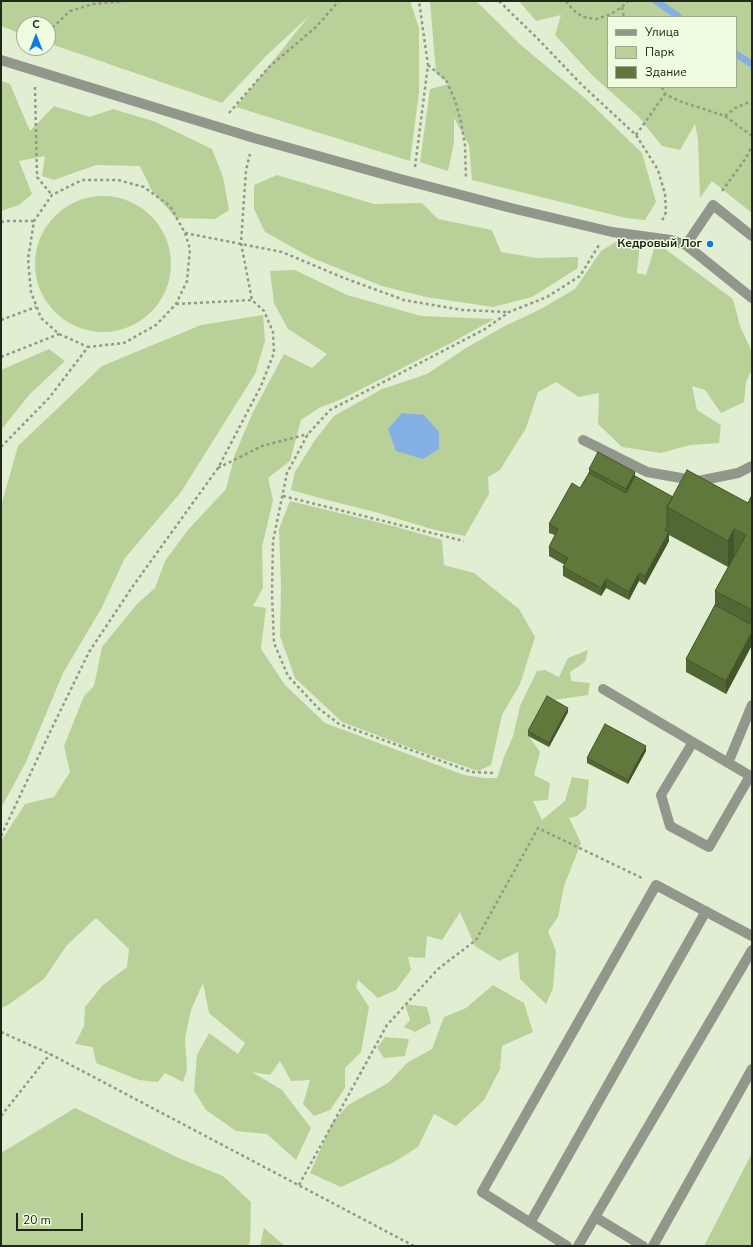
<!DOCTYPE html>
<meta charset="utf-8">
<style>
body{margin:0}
#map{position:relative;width:753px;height:1247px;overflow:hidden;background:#e2eed2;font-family:"Nunito Sans",sans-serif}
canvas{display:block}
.frame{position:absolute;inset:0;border:2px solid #22271c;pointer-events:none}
.legend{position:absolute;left:607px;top:16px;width:130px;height:72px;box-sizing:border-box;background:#effcdf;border:1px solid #9da791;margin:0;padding:5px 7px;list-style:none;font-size:12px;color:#22271c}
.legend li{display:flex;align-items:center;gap:8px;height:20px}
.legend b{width:20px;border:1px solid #9da791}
.north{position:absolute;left:16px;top:16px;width:40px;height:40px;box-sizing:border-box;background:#effcdf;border:1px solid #9da791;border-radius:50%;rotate:0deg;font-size:11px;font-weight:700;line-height:16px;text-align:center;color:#22271c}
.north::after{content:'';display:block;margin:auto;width:14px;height:18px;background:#0c7ce3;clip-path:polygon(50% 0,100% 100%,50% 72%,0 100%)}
.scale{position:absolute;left:16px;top:1213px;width:67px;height:18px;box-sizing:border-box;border:2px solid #22271c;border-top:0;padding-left:5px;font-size:12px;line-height:14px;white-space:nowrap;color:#22271c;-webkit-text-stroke:3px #effcdf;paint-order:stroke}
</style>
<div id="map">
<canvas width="753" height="1247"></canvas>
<div class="frame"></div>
<ul class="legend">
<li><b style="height:5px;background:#91978b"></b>Улица</li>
<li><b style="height:11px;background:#b9d098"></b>Парк</li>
<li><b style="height:11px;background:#61783d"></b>Здание</li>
</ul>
<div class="north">С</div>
<div class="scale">20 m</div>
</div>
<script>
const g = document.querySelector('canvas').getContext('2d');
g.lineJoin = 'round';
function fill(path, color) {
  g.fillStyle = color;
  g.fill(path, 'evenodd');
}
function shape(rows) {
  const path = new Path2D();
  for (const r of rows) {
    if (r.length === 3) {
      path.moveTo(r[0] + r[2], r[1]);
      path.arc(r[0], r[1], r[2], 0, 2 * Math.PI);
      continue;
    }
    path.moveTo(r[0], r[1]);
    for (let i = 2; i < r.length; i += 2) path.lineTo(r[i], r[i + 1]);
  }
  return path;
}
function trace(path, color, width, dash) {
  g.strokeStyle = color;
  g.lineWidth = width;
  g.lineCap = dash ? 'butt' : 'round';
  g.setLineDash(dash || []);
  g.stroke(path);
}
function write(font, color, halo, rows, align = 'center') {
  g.font = font + ' "Nunito Sans",sans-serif';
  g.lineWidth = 3;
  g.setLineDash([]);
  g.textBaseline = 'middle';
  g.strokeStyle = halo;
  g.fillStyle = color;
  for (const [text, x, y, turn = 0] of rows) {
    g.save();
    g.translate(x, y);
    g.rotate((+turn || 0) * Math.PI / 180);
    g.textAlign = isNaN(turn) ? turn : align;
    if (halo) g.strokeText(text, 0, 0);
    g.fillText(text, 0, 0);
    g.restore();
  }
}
fill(shape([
 [1,1,410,1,419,28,419,92,410,161,236,107,309,16,267,55,222,103,48,43,48,24,24,24,24,35,1,26],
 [430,1,476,1,522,46,587,100,642,153,656,202,645,220,626,218,472,180,469,145,454,118,454,142,448,171,420,162,430,89,449,84,436,73],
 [519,1,752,1,752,213,712,181,700,198,698,139,695,124,680,150,662,146,638,116,593,76,555,35,561,15,536,21],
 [608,17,736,17,736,87,608,87],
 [1,81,10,84,30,131,54,106,90,117,113,109,156,122,212,149,223,177,229,210,215,219,176,218,152,191,140,166,96,165,54,180,42,176,45,156,19,161,32,194,19,205,1,211],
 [277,175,374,204,422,203,438,219,492,230,501,252,536,258,578,257,578,268,532,297,493,307,426,297,382,286,310,257,265,232,254,209,254,185],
 [103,264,68],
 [619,240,640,243,637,273,646,275,654,249,665,249,733,299,740,326,752,352,752,369,746,382,744,402,721,413,705,390,692,386,697,410,721,425,719,443,690,445,661,453,622,447,598,424,599,393,579,397,556,382,538,392,526,428,500,470,488,477,489,494,465,536,435,530,375,512,331,501,291,490,295,472,315,440,334,416,382,389,427,374,466,348,503,327,541,309,575,289,601,251],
 [295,270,347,295,421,316,494,319,451,343,344,398,319,408,301,420,290,461,268,478,273,500,262,547,263,588,253,606,266,608,261,649,285,685,325,723,464,775,484,778,497,778,504,757,513,736,520,706,537,671,545,670,559,677,568,658,588,650,585,662,570,672,571,681,590,683,588,695,547,701,528,735,540,752,534,775,550,783,548,800,533,801,542,820,565,801,572,777,589,780,586,808,577,816,569,818,581,843,564,886,558,917,548,931,556,951,553,988,546,1004,520,979,518,952,499,961,475,946,460,912,442,940,427,936,425,958,408,957,411,970,396,990,378,998,358,980,356,987,369,1007,361,1052,345,1068,345,1088,330,1110,314,1116,303,1104,310,1080,291,1081,280,1061,270,1075,252,1072,282,1090,311,1128,296,1160,267,1134,236,1131,206,1110,194,1091,197,1055,209,1033,238,1054,245,1043,209,1013,203,983,191,1010,185,1038,187,1070,183,1082,165,1073,158,1082,139,1080,96,1063,93,1047,75,1044,84,1026,85,1007,102,986,127,967,129,949,96,918,67,945,44,979,8,1005,1,1008,1,841,25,804,54,797,70,772,64,746,84,696,94,686,102,647,137,604,155,588,165,561,187,531,226,489,235,454,253,412,284,354,312,368,327,354,288,329,274,303,270,271],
 [263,315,265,341,255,374,181,492,125,558,101,609,63,673,26,762,1,808,1,506,18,446,102,366,201,325],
 [49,349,65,361,29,395,1,430,1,370],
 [290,501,397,527,442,540,444,565,474,573,519,609,535,637,520,684,502,715,491,765,478,771,416,750,342,722,295,678,280,636,281,585,279,529],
 [493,985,524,1003,533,1032,502,1046,500,1069,484,1100,456,1126,434,1114,418,1147,394,1162,341,1187,310,1173,332,1123,348,1105,388,1083,407,1063,432,1049,444,1017,466,1008],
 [405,1004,427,1007,431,1023,415,1032,404,1027,410,1020],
 [385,1037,409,1039,405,1056,384,1058,377,1048],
 [75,1108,181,1159,223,1176,251,1202,250,1243,248,1246,1,1246,1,1153],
 [752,1153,752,1246,704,1246],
 [264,1228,285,1246,260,1246]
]), '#b9d098');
fill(shape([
 [402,413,424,415,439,432,439,449,423,459,396,451,388,429]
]), '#85b0e4');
trace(shape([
 [656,1,679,17],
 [736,54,752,64]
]), '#85b0e4', 7);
trace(shape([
 [499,1,538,39,583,86,636,135,658,170,665,194,666,212,661,223],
 [566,1,572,9,583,17,596,19,611,14,622,7,628,1],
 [622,7,624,17],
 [48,32,70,11,93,4,124,1],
 [428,65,446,80,455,100,461,122,465,145,466,179],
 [35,87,37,177,52,195],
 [662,87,665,94,679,101,725,116,752,136],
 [229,113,269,67,316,27,339,1],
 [725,116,735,108,747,103,752,103],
 [636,135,665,94],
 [415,167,428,65,419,1],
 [722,191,746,158,752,146],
 [1,222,6,221,34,221],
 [185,233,282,252,344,278,404,300,463,310,508,312],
 [176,304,252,300],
 [1,320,36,307],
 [1,357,59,334],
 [1,447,49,398,88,347,124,343,156,325,176,304,187,281,190,249,185,233,170,206,144,187,118,180,82,180,52,195,34,221,28,259,31,292,41,318,59,334,88,347],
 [218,468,262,446,308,434],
 [283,496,464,541],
 [493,773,472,772,339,724,318,708,288,676,274,643,272,595,273,541,287,473,308,434,330,410,485,329,509,312,547,297,580,276,599,245],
 [1,836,51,730,89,652,133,586,218,468,261,386,274,353,273,332,264,311,252,300,241,243,246,170,250,154],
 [1,1032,50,1054,414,1246],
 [1,1116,50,1054],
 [299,1185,387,1025,438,969,476,940,538,828,642,878]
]), '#919a85', 2.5, [3, 3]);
trace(shape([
 [1,60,254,138,404,180,511,208,612,232,671,240,686,245,752,298],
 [686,245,713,205,752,236],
 [583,440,647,472,698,481,738,473,752,466],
 [603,689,752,777],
 [693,742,661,795,670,826,709,847,750,776],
 [728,763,752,705],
 [595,1217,643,1246],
 [530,1223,706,911],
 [567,1246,482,1192,656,885,752,936],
 [578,1246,752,950],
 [653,1246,752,1069]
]), '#91978b', 10);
fill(shape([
 [589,469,635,476,673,497,748,503,752,495,752,645,726,694,686,672,686,659,715,605,715,591,728,567,669,535,669,541,645,585,639,581,629,600,606,588,601,596,563,576,563,567,565,565,549,556,549,547,555,535,549,533,549,524,580,488,589,473],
 [568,712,549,747,528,736,528,731],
 [646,751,628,784,587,763,587,758]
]), '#536734');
fill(shape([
 [635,472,635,485,626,502,626,489],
 [734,529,734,556,728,567,728,541],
 [669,532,669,541,645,585,645,576],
 [639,573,639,581,629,600,629,592],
 [606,579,606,588,601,596,601,588],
 [752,632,752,645,726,694,726,681],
 [568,708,568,712,549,747,549,743],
 [646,746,646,751,628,784,628,780]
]), '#44542b');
const building = shape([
 [598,452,635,472,626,489,589,469,598,452],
 [687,470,748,503,752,495,752,610,715,591,746,535,734,529,728,541,667,507,687,470],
 [589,473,626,493,635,476,673,497,667,507,667,526,665,530,669,532,645,576,639,573,629,592,606,579,601,588,563,567,568,558,549,547,558,529,549,524,572,483,580,488,589,473],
 [715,605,752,625,752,632,726,681,686,659,715,605],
 [547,696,568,708,549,743,528,731,547,696],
 [605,724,646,746,628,780,587,758,605,724]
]);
fill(building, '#61783d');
trace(building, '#44542b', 1);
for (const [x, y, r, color] of [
 [710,244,4,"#0c7ce3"]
]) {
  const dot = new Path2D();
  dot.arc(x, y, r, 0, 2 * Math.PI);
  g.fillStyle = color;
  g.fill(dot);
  trace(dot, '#effcdf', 1.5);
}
write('bold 12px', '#22271c', '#effcdf', [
 ["Кедровый Лог",702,244]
], 'right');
</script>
